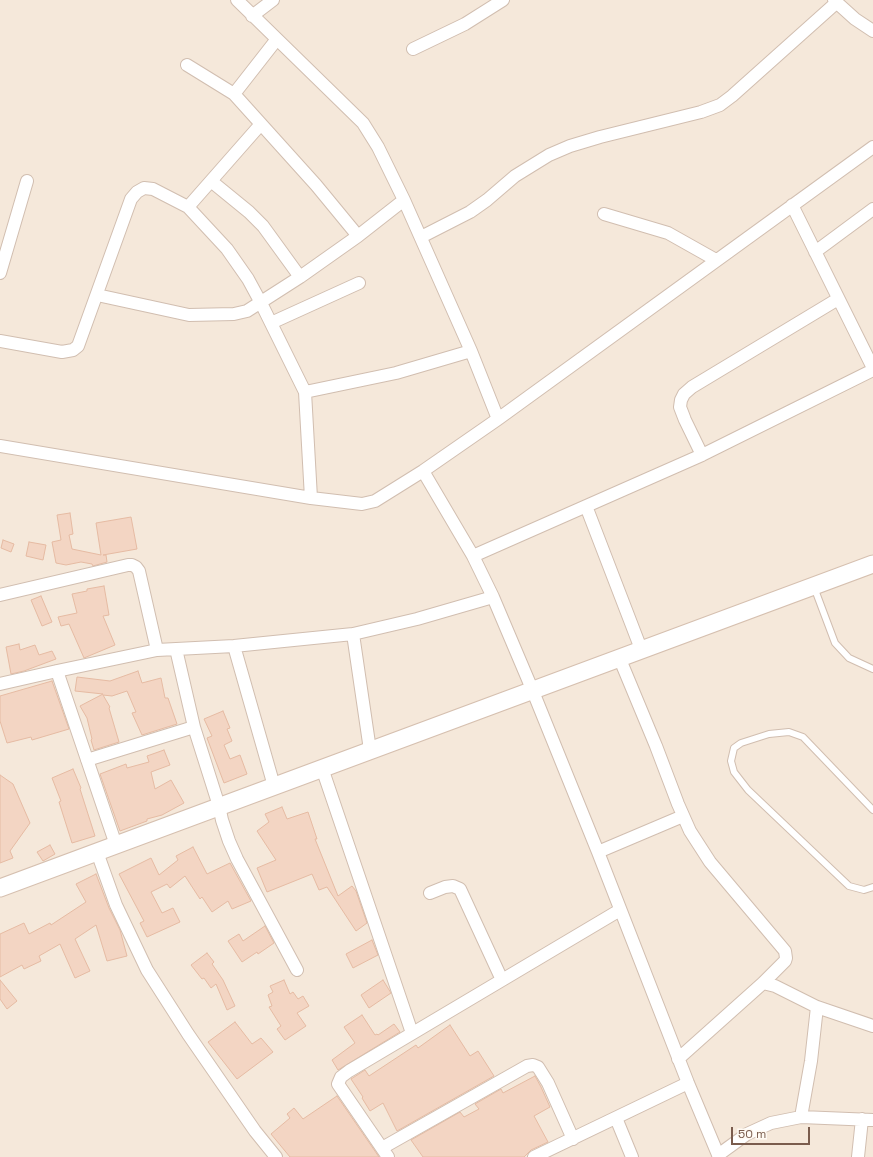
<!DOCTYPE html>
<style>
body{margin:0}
#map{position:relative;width:873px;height:1157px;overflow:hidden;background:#fdf6ec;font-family:"Space Grotesk",sans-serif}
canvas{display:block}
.scale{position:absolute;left:731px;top:1127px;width:79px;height:18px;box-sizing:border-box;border:2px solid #7a5c4d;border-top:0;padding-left:5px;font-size:12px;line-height:14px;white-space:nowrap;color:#7a5c4d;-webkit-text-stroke:3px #fffaf3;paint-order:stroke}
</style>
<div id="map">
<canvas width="873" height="1157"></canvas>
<div class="scale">50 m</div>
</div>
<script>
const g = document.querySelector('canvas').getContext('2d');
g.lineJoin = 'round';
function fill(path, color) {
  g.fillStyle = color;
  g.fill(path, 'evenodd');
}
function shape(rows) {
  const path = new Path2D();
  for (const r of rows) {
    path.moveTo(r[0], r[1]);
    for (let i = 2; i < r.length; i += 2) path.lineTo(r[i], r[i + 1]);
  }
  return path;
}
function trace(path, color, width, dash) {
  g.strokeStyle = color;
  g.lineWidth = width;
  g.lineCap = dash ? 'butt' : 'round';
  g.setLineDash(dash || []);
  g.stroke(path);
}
fill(shape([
 [0,0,873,0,873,1157,0,1157]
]), '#f5e8da');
const building = shape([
 [70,513,73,534,69,535,72,549,101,555,96,523,131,517,137,549,103,555,106,555,107,562,93,566,92,564,81,562,66,565,56,563,52,542,61,540,57,515,70,513],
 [3,540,14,544,11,552,1,548,3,540],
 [29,542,46,545,43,560,26,556,29,542],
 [104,586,109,615,103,616,115,645,84,658,69,624,61,626,58,617,77,613,72,594,87,591,87,589,104,586],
 [41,596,52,622,42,626,31,600,41,596],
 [19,644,20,650,35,645,39,655,52,651,56,659,24,671,11,674,6,647,19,644],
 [138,671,142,683,161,678,165,698,168,698,177,724,142,735,132,713,136,712,127,691,112,696,103,695,110,707,109,708,119,742,94,750,91,740,92,739,87,718,80,706,103,694,75,691,77,677,110,681,138,671],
 [52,681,69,729,32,740,31,737,7,743,0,721,0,696,52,681],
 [223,711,230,728,227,729,232,741,224,745,230,759,240,755,247,774,224,783,207,738,212,736,204,719,223,711],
 [164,750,170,765,151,772,155,789,171,780,184,803,162,815,147,819,147,821,120,831,100,774,126,764,127,768,149,762,147,756,164,750],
 [73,769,81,788,80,789,95,836,72,843,59,802,61,801,52,778,73,769],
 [0,775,13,784,30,823,10,851,13,858,0,863,0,775],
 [282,807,287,819,308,812,317,839,315,839,338,896,352,886,356,891,367,923,356,931,327,887,319,890,312,874,267,892,257,868,276,860,257,831,269,822,265,814,282,807],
 [50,845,55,854,43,861,37,852,50,845],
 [193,847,207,874,230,863,251,901,232,909,228,901,212,912,202,897,200,899,185,876,170,888,167,884,151,892,162,913,173,908,180,922,147,937,140,923,144,921,119,874,151,858,159,875,178,860,176,856,193,847],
 [96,874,109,908,120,930,127,956,107,961,96,925,75,939,90,971,75,978,60,944,39,956,41,961,24,969,22,965,0,977,0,934,24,923,29,934,50,923,51,925,86,902,76,884,96,874],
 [265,926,274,943,258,954,257,952,242,962,228,941,239,934,243,941,265,926],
 [372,940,378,955,353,968,346,954,372,940],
 [207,953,214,962,212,964,223,980,235,1006,227,1010,216,984,211,988,204,978,202,979,191,965,207,953],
 [0,980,17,1001,7,1009,0,999,0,980],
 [284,980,290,994,293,992,298,999,303,996,309,1006,297,1013,306,1026,285,1040,277,1029,281,1026,269,1007,272,1006,268,995,273,992,270,986,284,980],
 [383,980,391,993,369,1008,361,995,383,980],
 [362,1015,375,1035,377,1034,378,1035,394,1024,400,1032,338,1070,332,1060,355,1043,344,1027,362,1015],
 [235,1022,252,1044,261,1038,273,1052,237,1079,208,1042,235,1022],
 [450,1025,470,1056,478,1051,494,1076,397,1131,383,1103,370,1111,362,1098,363,1097,351,1079,365,1070,369,1076,416,1045,418,1048,450,1025],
 [535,1076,541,1087,550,1107,534,1116,548,1142,531,1150,524,1157,423,1157,411,1140,460,1112,464,1117,479,1109,475,1104,501,1089,503,1093,535,1076],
 [337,1096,379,1157,290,1157,271,1134,290,1118,287,1114,294,1108,303,1119,337,1096]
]);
fill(building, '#f3d5c3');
trace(building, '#e6bba3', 1);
const lane = shape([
 [814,587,835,643,849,658,873,669],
 [873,810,803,737,789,732,769,734,741,743,734,748,731,761,734,772,748,790,849,886,864,890,873,887]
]);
const street = shape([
 [237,0,363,123,378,147,404,200,471,351,498,419],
 [834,0,855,19,873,31],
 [252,16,273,0],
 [413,49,465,24,503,0],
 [187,65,234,94,316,185,358,236],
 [234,94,277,39],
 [211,181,249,212,263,226,300,277],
 [792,205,873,368],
 [188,207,261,124],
 [604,214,668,233,716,260],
 [421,237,470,212,487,200,515,176,549,155,570,146,600,137,701,112,720,105,732,96,836,3],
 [815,252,873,209],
 [0,273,27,181],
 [97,295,189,315,234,314,247,311,300,277,358,236,404,200],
 [271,323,359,283],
 [0,341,62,352,73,350,78,346,131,199,137,192,144,188,153,189,188,207,227,249,248,279,261,303,305,392,311,498],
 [305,392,396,373,471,351],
 [0,446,311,498,362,504,375,501,423,471,498,419,873,147],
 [702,455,685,420,680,407,681,400,684,394,692,387,838,299],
 [423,471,473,556,493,597,532,689,598,852,688,1083,719,1157],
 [586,506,641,649],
 [473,556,702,455,873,370],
 [0,595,128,565,132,565,136,567,139,571,157,650],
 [353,634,370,750],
 [234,646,274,786],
 [176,649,194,727,219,806,222,820,229,841,237,859,297,970],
 [619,657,656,746,678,804,690,831,710,862,785,951,786,958,785,961,763,983,678,1059],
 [57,671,116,845],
 [0,684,57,671,157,650,234,646,353,634,417,619,493,597],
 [87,760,194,727],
 [322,768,412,1033],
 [97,852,116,905,147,970,188,1034,255,1131,276,1157],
 [598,852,683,816],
 [430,893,445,887,453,886,460,889,502,980],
 [763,983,775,986,817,1007,873,1026],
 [801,1117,811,1061,817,1007],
 [616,1118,632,1157],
 [382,1148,527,1066,533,1065,538,1067,548,1083,573,1139],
 [718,1155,747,1134,771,1123,801,1117,873,1120],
 [388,1157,338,1084,341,1077,349,1071,620,910],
 [534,1157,688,1083],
 [858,1157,862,1119]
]);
const secondary = shape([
 [0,888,873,564]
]);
trace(lane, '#d1beb0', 8);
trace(street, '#d1beb0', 14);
trace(secondary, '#d6c0b0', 19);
trace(lane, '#fff', 6);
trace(street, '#fff', 12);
trace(secondary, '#fff', 17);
</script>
